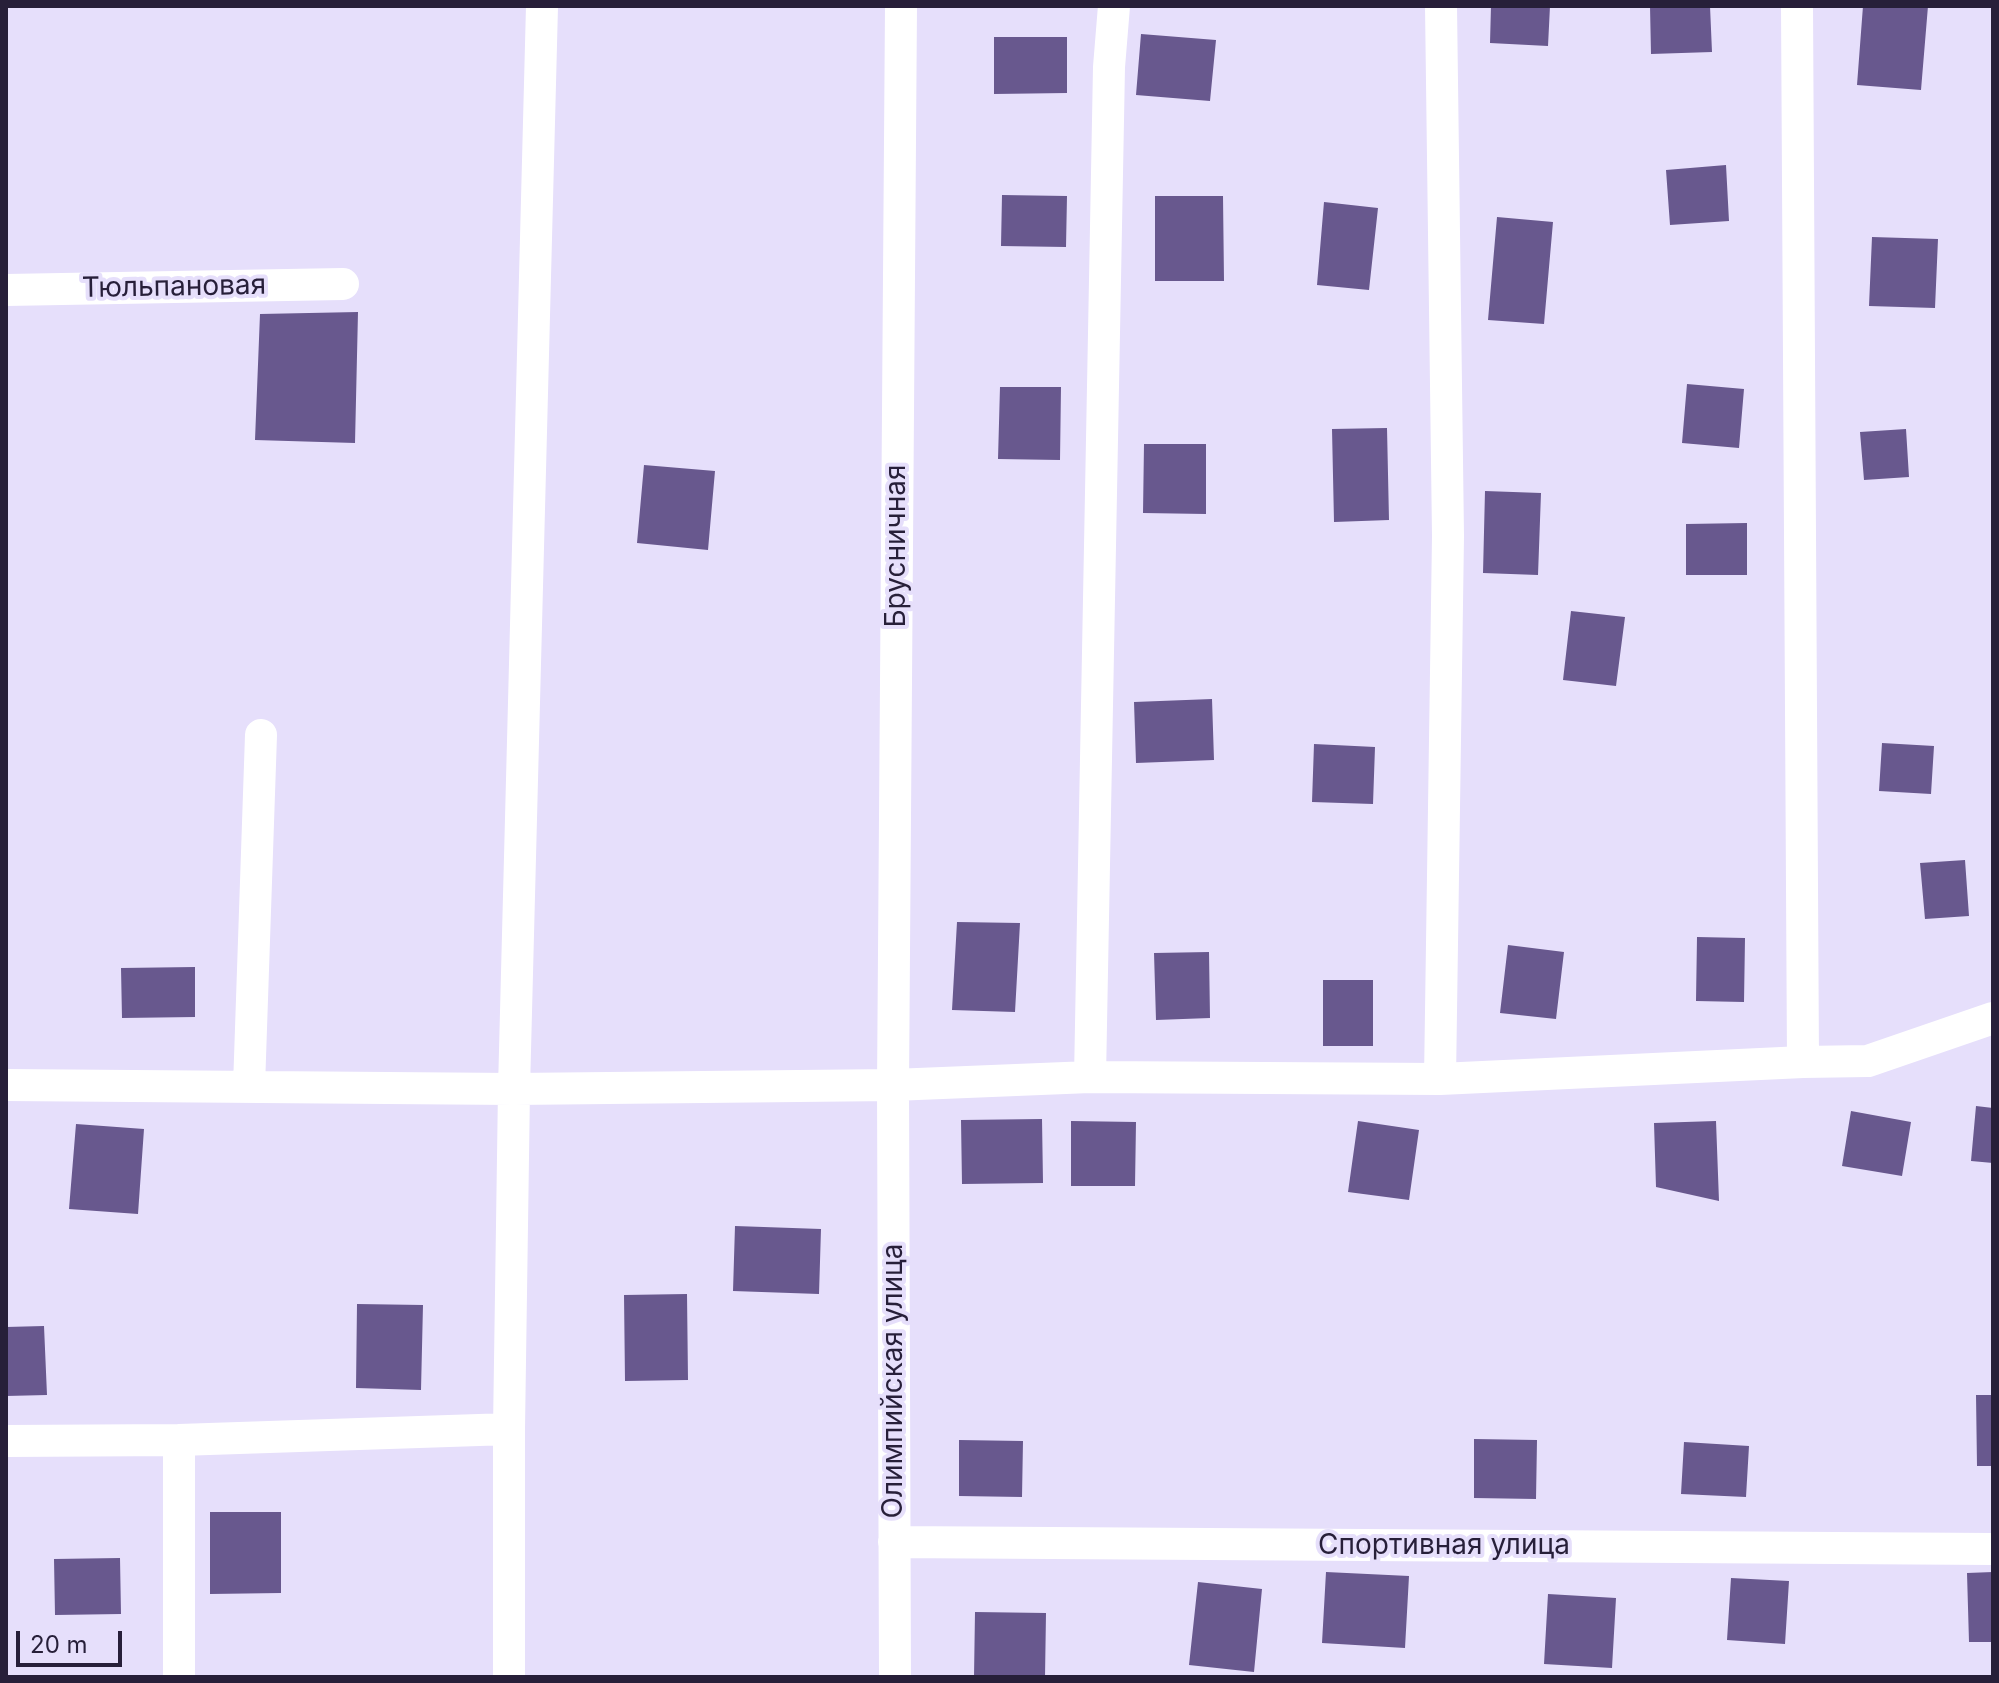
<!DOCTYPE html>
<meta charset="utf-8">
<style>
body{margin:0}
#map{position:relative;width:1999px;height:1683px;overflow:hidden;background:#e6dffb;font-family:Inter,sans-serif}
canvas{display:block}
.frame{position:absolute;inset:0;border:8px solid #271f39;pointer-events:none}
.scale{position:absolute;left:16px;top:1631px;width:106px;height:36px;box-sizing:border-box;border:4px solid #271f39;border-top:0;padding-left:10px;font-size:24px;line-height:28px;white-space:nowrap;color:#271f39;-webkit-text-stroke:6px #e6dffb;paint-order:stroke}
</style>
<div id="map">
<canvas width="1999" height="1683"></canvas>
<div class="frame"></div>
<div class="scale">20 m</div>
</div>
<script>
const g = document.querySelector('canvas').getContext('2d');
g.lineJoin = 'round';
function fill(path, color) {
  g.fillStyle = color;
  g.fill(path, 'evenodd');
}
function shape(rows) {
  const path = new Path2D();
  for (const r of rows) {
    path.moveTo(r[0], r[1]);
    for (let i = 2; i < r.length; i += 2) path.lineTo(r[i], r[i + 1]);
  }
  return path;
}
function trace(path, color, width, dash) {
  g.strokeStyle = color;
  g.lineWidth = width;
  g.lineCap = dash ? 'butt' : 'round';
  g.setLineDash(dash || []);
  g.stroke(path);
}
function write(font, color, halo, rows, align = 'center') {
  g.font = font + ' Inter,sans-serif';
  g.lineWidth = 8;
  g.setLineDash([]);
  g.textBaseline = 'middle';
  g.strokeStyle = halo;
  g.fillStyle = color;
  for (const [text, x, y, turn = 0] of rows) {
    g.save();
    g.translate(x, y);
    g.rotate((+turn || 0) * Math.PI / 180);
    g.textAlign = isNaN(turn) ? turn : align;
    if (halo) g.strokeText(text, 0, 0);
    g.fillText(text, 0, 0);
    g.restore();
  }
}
fill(shape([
 [1491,6,1550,6,1548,46,1490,43],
 [1650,6,1710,6,1712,52,1651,54],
 [1863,6,1928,6,1921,90,1857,85],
 [1141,34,1216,40,1210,101,1136,95],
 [994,37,1067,37,1067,93,994,94],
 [1726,165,1729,221,1670,225,1666,170],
 [1002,195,1067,196,1066,247,1001,246],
 [1155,196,1223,196,1224,281,1155,281],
 [1324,202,1378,208,1369,290,1317,285],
 [1497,217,1553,222,1544,324,1488,320],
 [1872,237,1938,239,1935,308,1869,306],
 [358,312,355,443,255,440,260,314],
 [1687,384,1744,389,1739,448,1682,443],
 [1000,387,1061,387,1060,460,998,459],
 [1387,428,1389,520,1334,522,1332,429],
 [1906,429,1909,477,1864,480,1860,432],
 [1144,444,1206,444,1206,514,1143,513],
 [644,465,715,471,708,550,637,543],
 [1485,491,1541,493,1538,575,1483,573],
 [1747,523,1747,575,1686,575,1686,524],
 [1571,611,1625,617,1616,686,1563,680],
 [1212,699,1214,760,1136,763,1134,702],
 [1882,743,1934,746,1931,794,1879,791],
 [1314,744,1375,747,1373,804,1312,802],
 [1965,860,1969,916,1925,919,1920,863],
 [957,922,1020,923,1015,1012,952,1010],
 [1697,937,1745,938,1744,1002,1696,1001],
 [1508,945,1564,952,1556,1019,1500,1013],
 [1209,952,1210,1018,1156,1020,1154,953],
 [195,967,195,1017,122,1018,121,968],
 [1323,980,1373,980,1373,1046,1323,1046],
 [1976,1106,1993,1108,1993,1163,1971,1161],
 [1851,1111,1911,1122,1902,1176,1842,1166],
 [1042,1119,1043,1183,962,1184,961,1120],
 [1071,1121,1136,1122,1135,1186,1071,1186],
 [1358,1121,1419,1130,1409,1200,1348,1192],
 [1716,1121,1719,1201,1656,1187,1654,1123],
 [76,1124,144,1129,138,1214,69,1209],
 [735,1226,821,1229,819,1294,733,1291],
 [687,1294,688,1380,625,1381,624,1295],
 [357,1304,423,1305,421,1390,356,1388],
 [44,1326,47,1395,6,1396,6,1327],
 [1976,1395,1993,1395,1993,1466,1977,1466],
 [1474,1439,1537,1440,1536,1499,1474,1498],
 [959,1440,1023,1441,1022,1497,959,1496],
 [1684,1442,1749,1446,1746,1497,1681,1494],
 [210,1512,281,1512,281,1593,210,1594],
 [120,1558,121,1614,55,1615,54,1559],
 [1326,1572,1409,1576,1405,1648,1322,1643],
 [1993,1572,1993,1642,1969,1642,1967,1573],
 [1731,1578,1789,1581,1785,1644,1727,1640],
 [1198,1582,1262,1589,1254,1672,1189,1665],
 [1548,1594,1616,1598,1612,1668,1544,1664],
 [975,1612,1046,1613,1045,1677,974,1677]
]), '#68588e');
trace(shape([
 [1797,6,1803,1062],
 [6,290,343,284],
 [1090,1077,1109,67,1114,6],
 [1440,1079,1448,536,1441,6],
 [6,1085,514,1089,893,1085,1090,1077,1440,1079,1803,1062,1868,1061,1993,1018],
 [249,1087,261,735],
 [6,1441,179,1440],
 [894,1542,1993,1549],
 [179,1677,179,1440,509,1429],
 [509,1677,509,1429,514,1089,542,6],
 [895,1677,893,1085,901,6]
]), '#fff', 32);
write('28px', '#271f39', '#e6dffb', [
 ["Тюльпановая",174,287,-1],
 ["Брусничная",897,546,-90],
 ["Олимпийская улица",894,1381,-90],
 ["Спортивная улица",1444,1546]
]);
</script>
